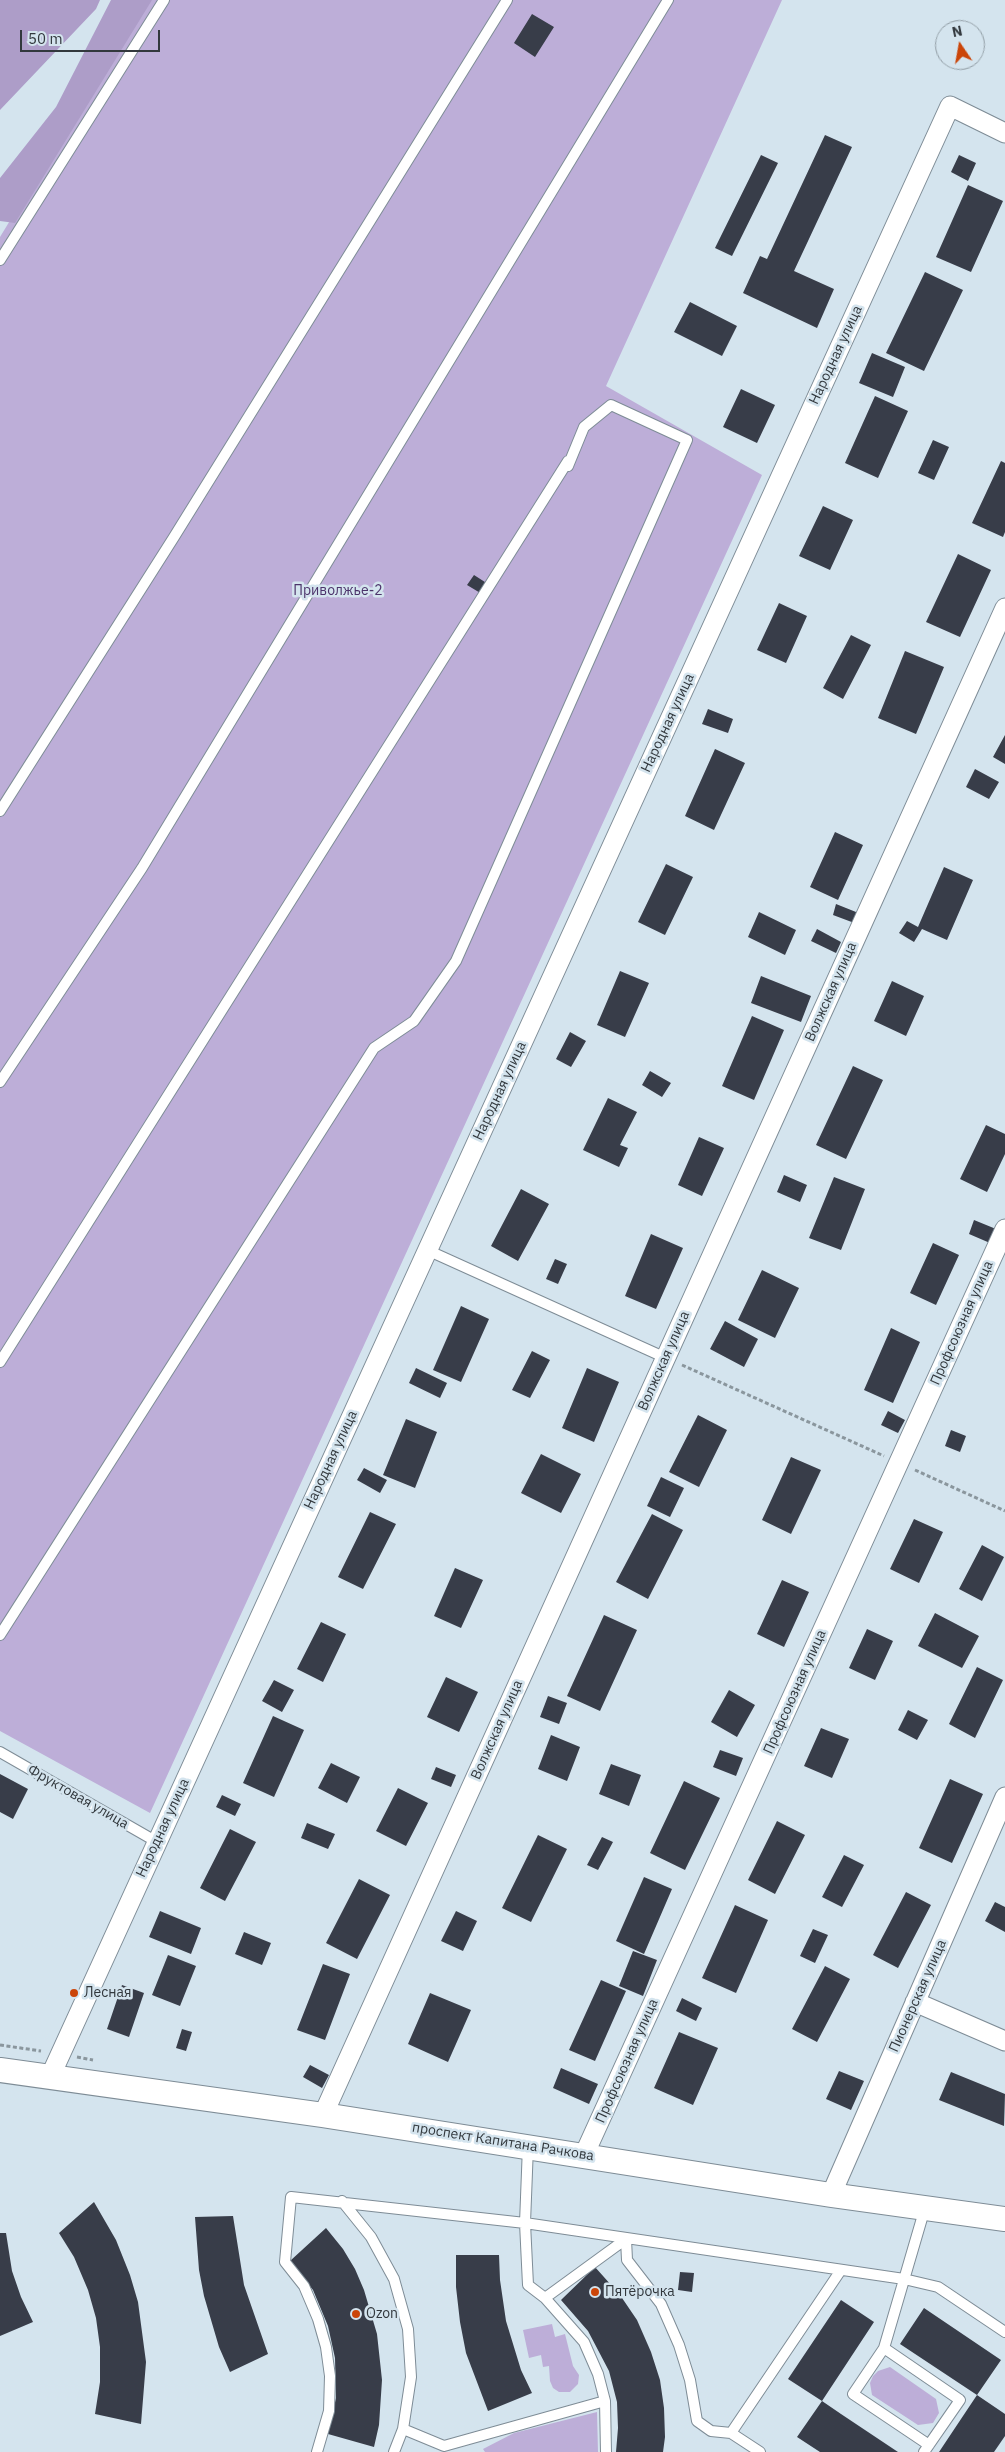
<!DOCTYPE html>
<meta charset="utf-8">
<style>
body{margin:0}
#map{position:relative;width:1005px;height:2452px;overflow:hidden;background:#d4e4ee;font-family:"IBM Plex Sans",sans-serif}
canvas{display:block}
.north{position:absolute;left:935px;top:20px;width:50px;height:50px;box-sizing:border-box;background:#d4e4ee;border:1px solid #939fa7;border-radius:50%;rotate:348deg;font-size:14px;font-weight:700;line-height:20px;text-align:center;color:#32383d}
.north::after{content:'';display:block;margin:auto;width:18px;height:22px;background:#cb4509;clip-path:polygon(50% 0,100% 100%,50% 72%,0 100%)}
.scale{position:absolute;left:20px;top:30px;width:140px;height:22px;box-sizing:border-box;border:2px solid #32383d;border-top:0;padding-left:6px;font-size:15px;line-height:18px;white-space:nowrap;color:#32383d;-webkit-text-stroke:4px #d4e4ee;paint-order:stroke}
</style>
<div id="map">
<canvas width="1005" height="2452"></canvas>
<div class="north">N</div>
<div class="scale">50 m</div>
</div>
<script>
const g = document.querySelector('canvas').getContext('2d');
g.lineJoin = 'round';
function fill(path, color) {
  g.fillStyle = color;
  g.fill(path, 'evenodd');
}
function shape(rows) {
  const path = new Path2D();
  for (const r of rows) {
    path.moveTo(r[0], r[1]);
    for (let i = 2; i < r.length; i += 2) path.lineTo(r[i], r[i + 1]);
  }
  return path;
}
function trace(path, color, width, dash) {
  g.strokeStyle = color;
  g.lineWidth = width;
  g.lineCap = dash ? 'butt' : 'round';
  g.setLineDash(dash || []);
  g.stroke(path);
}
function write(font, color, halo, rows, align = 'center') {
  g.font = font + ' "IBM Plex Sans",sans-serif';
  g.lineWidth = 5;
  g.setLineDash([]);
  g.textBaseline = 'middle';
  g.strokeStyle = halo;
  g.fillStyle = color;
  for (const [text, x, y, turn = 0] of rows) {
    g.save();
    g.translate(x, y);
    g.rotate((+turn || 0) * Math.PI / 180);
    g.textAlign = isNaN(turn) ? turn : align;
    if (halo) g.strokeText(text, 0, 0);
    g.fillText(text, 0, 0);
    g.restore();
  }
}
fill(shape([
 [144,0,782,0,606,386,762,475,150,1813,0,1731,0,237],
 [552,2324,555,2337,565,2334,573,2366,579,2375,578,2384,570,2392,559,2392,553,2388,550,2381,549,2366,543,2367,541,2355,529,2358,523,2330],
 [890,2367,936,2399,939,2413,933,2423,918,2425,872,2395,870,2383,873,2376,878,2371],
 [597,2412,598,2452,485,2452,483,2449,514,2433]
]), '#bdaed8');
fill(shape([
 [0,0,100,0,96,9,0,110],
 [111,0,152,0,15,223,0,221,0,178,56,107]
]), '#ad9dc8');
fill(shape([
 [532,14,554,27,535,57,514,43],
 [825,135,852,147,794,271,834,289,817,328,743,293,760,256,767,259],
 [761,155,778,163,732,256,715,248],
 [959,155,976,163,968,181,951,172],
 [968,185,1003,201,971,272,936,257],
 [925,272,963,290,924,371,886,353],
 [690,302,737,326,722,356,674,332],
 [872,353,905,367,893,397,859,383],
 [741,389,775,405,757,443,723,427],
 [875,396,908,411,878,478,845,463],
 [933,440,949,447,934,480,918,473],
 [1001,461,1005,463,1005,532,1003,537,972,523],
 [823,506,853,520,830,570,799,556],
 [958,554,991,570,960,637,926,622],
 [474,575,488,584,482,594,467,585],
 [779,603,807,616,786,663,757,650],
 [851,635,871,645,843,699,823,688],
 [905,651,944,667,916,734,878,718],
 [708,709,733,719,728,733,702,724],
 [1005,735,1005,764,993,757],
 [715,749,745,763,714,830,685,816],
 [975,769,999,782,989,799,966,787],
 [835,832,863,845,838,900,810,887],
 [666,864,693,877,665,935,638,922],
 [944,867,973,880,947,940,922,929,914,942,899,933,907,921,918,927],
 [836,904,861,914,857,924,833,915],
 [759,912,796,930,785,955,748,937],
 [817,929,841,942,836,953,811,941],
 [620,971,649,983,625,1037,597,1025],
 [761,976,811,996,801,1022,751,1003],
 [892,981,924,996,906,1036,874,1021],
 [752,1016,784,1030,754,1100,722,1086],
 [570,1032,586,1041,571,1067,556,1059],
 [853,1066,883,1080,846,1159,816,1145],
 [650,1071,671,1083,662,1097,642,1085],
 [608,1098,637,1112,620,1145,628,1148,619,1167,583,1150],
 [986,1125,1005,1134,1005,1154,987,1192,960,1179],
 [699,1137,724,1148,702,1196,678,1185],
 [784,1175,807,1185,800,1202,777,1192],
 [834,1177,865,1189,841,1250,809,1238],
 [521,1189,549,1204,518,1261,491,1246],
 [974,1220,996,1229,990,1243,969,1234],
 [651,1234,683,1248,656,1309,625,1296],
 [933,1243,959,1255,936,1305,910,1293],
 [555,1259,567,1264,558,1284,546,1279],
 [762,1270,799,1288,775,1338,738,1320],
 [461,1306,489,1319,461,1382,433,1370],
 [725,1321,758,1339,744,1367,710,1349],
 [891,1328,920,1342,893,1403,864,1390],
 [532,1351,550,1360,530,1398,512,1390],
 [416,1368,447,1383,440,1398,409,1383],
 [587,1368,619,1382,594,1442,562,1428],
 [888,1411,905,1420,898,1433,881,1425],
 [698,1415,727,1430,699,1487,669,1472],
 [406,1419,437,1432,415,1488,383,1475],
 [951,1430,966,1436,960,1452,945,1446],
 [541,1454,581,1474,561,1513,521,1493],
 [791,1457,821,1470,791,1534,762,1520],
 [364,1468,387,1480,380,1493,357,1480],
 [661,1477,684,1488,670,1517,647,1506],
 [370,1512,396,1524,363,1589,338,1577],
 [652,1514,683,1530,648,1599,616,1582],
 [914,1519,943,1532,919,1583,890,1569],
 [982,1545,1004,1557,982,1601,959,1589],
 [455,1568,483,1580,461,1628,434,1616],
 [782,1580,809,1592,784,1647,757,1634],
 [935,1613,979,1636,962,1668,918,1646],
 [604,1615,637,1630,600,1711,567,1696],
 [321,1622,346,1634,323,1682,297,1669],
 [867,1629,893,1641,875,1680,849,1668],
 [977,1667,1003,1680,975,1738,949,1724],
 [446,1677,478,1692,459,1732,427,1717],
 [274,1680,294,1690,282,1712,262,1701],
 [729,1690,755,1705,737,1737,711,1722],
 [548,1696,567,1703,559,1724,540,1717],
 [908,1710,928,1720,917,1740,898,1730],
 [273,1716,304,1730,274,1797,243,1783],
 [821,1728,849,1739,832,1778,804,1766],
 [551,1735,580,1747,567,1781,538,1769],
 [720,1750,743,1758,736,1776,713,1767],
 [331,1763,360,1777,347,1803,318,1788],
 [611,1764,641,1775,629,1806,599,1794],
 [436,1767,456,1775,451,1787,431,1779],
 [0,1774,28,1789,13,1819,0,1812],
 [950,1779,983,1794,952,1863,919,1848],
 [684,1781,720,1798,685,1870,650,1853],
 [398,1788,428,1803,406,1846,376,1831],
 [222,1795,241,1804,235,1816,216,1807],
 [777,1821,805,1835,775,1894,748,1880],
 [307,1823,335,1834,328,1849,301,1838],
 [230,1829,256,1842,225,1901,200,1888],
 [538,1835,567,1849,531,1922,502,1908],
 [602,1837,613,1842,598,1870,587,1865],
 [844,1855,864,1865,842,1907,822,1897],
 [644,1877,672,1889,644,1954,616,1941],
 [359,1879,390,1895,357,1959,326,1943],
 [906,1892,931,1905,898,1968,873,1955],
 [995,1902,1005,1907,1005,1932,985,1921],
 [735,1905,768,1920,736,1993,702,1978],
 [160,1911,201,1928,191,1954,149,1937],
 [456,1911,477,1921,463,1951,441,1941],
 [813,1929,828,1935,815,1963,800,1956],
 [244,1932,271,1943,262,1965,235,1954],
 [633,1951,657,1960,643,1996,619,1986],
 [168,1955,196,1966,180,2006,152,1995],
 [323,1964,350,1974,325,2040,297,2030],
 [825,1966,850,1979,817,2042,792,2029],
 [601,1980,626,1991,595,2061,569,2050],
 [122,1985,144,1993,129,2037,107,2029],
 [430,1993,471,2010,448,2062,408,2044],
 [682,1998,702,2008,696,2021,676,2011],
 [182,2029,192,2032,186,2051,176,2048],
 [679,2032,718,2048,693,2105,654,2088],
 [310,2065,329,2075,322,2088,303,2077],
 [561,2068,598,2084,589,2104,553,2088],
 [839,2071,864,2081,851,2110,826,2099],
 [951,2072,1005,2094,1004,2126,939,2100],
 [94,2202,116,2240,130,2275,138,2302,146,2362,141,2424,95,2414,100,2382,100,2347,96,2318,88,2290,74,2257,59,2233],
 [233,2216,244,2285,268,2354,230,2372,219,2347,204,2296,199,2270,195,2217],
 [326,2228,343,2249,355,2269,364,2290,377,2334,382,2380,379,2425,374,2447,328,2434,336,2398,335,2358,328,2326,313,2290,290,2261],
 [0,2233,6,2233,12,2271,21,2297,33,2322,0,2336],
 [456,2255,499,2255,500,2280,506,2321,521,2370,532,2393,488,2411,466,2353,460,2322,456,2287],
 [595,2267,620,2295,637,2320,651,2352,660,2380,664,2408,665,2437,663,2452,616,2452,618,2428,617,2402,609,2371,588,2331,561,2300],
 [680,2272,694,2273,692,2292,678,2290],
 [841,2300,874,2322,822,2401,788,2379],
 [924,2308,1001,2360,977,2395,900,2344],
 [977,2395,1005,2414,1005,2436,994,2452,939,2452],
 [822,2401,841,2414,898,2452,820,2452,797,2437]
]), '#383d49');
const service = shape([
 [0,260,164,0],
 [0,811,174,537,507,0],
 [0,1082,142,868,668,0],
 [427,1250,666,1358],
 [0,1362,568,461,568,466,584,427,611,405,687,440,456,961,414,1021,374,1048,0,1635],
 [0,1752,157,1842],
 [528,2146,525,2223,528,2285,545,2298,584,2342,598,2374,605,2401,606,2452],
 [342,2201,371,2237,394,2279,408,2329,411,2377,403,2429,394,2452],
 [626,2239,627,2260,661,2304,679,2345,690,2380,697,2421,711,2431,731,2433],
 [545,2298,626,2239],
 [884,2348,925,2208],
 [403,2429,444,2446,605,2401],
 [317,2452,329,2411,330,2376,326,2347,318,2319,304,2286,285,2262,291,2197,525,2223,904,2279,938,2287,1005,2332],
 [760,2452,731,2433,841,2270],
 [924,2452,960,2400,884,2348,853,2394,929,2445]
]);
const minor = shape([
 [915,2002,1005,2041],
 [50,2077,950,106,1005,133],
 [323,2115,1005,608],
 [584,2155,1005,1229],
 [831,2195,1005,1797]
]);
const tertiary = shape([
 [0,2070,323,2115,831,2195,1005,2219]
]);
trace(service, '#7e8c96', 12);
trace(minor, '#7e8c96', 21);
trace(tertiary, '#7e8c96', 26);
trace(shape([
 [682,1365,884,1456],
 [915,1470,1005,1511],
 [0,2045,41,2051],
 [77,2057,93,2060]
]), '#8a969d', 3, [4, 2.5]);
trace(service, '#fff', 10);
trace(minor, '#fff', 19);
trace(tertiary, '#fff', 24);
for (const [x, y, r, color] of [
 [74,1993,5,"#cb4509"],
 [595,2292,5,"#cb4509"],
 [356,2314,5,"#cb4509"]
]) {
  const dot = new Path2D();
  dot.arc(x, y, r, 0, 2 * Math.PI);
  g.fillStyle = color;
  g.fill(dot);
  trace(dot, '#d4e4ee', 2);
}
write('14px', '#32383d', '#d4e4ee', [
 ["Народная улица",836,355,-65],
 ["Народная улица",668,723,-65],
 ["Волжская улица",831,992,-66],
 ["Народная улица",500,1091,-65],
 ["Профсоюзная улица",962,1323,-66],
 ["Волжская улица",664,1361,-66],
 ["Народная улица",331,1460,-65],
 ["Профсоюзная улица",795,1692,-66],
 ["Волжская улица",497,1730,-66],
 ["Фруктовая улица",78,1797,30],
 ["Народная улица",163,1828,-65],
 ["Пионерская улица",918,1996,-66],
 ["Профсоюзная улица",627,2061,-66],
 ["проспект Капитана Рачкова",503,2142,9]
]);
write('14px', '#4c346b', '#d4e4ee', [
 ["Приволжье-2",338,591]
]);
write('14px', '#32383d', '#d4e4ee', [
 ["Лесная",84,1993],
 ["Пятёрочка",605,2292],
 ["Ozon",366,2314]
], 'left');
</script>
